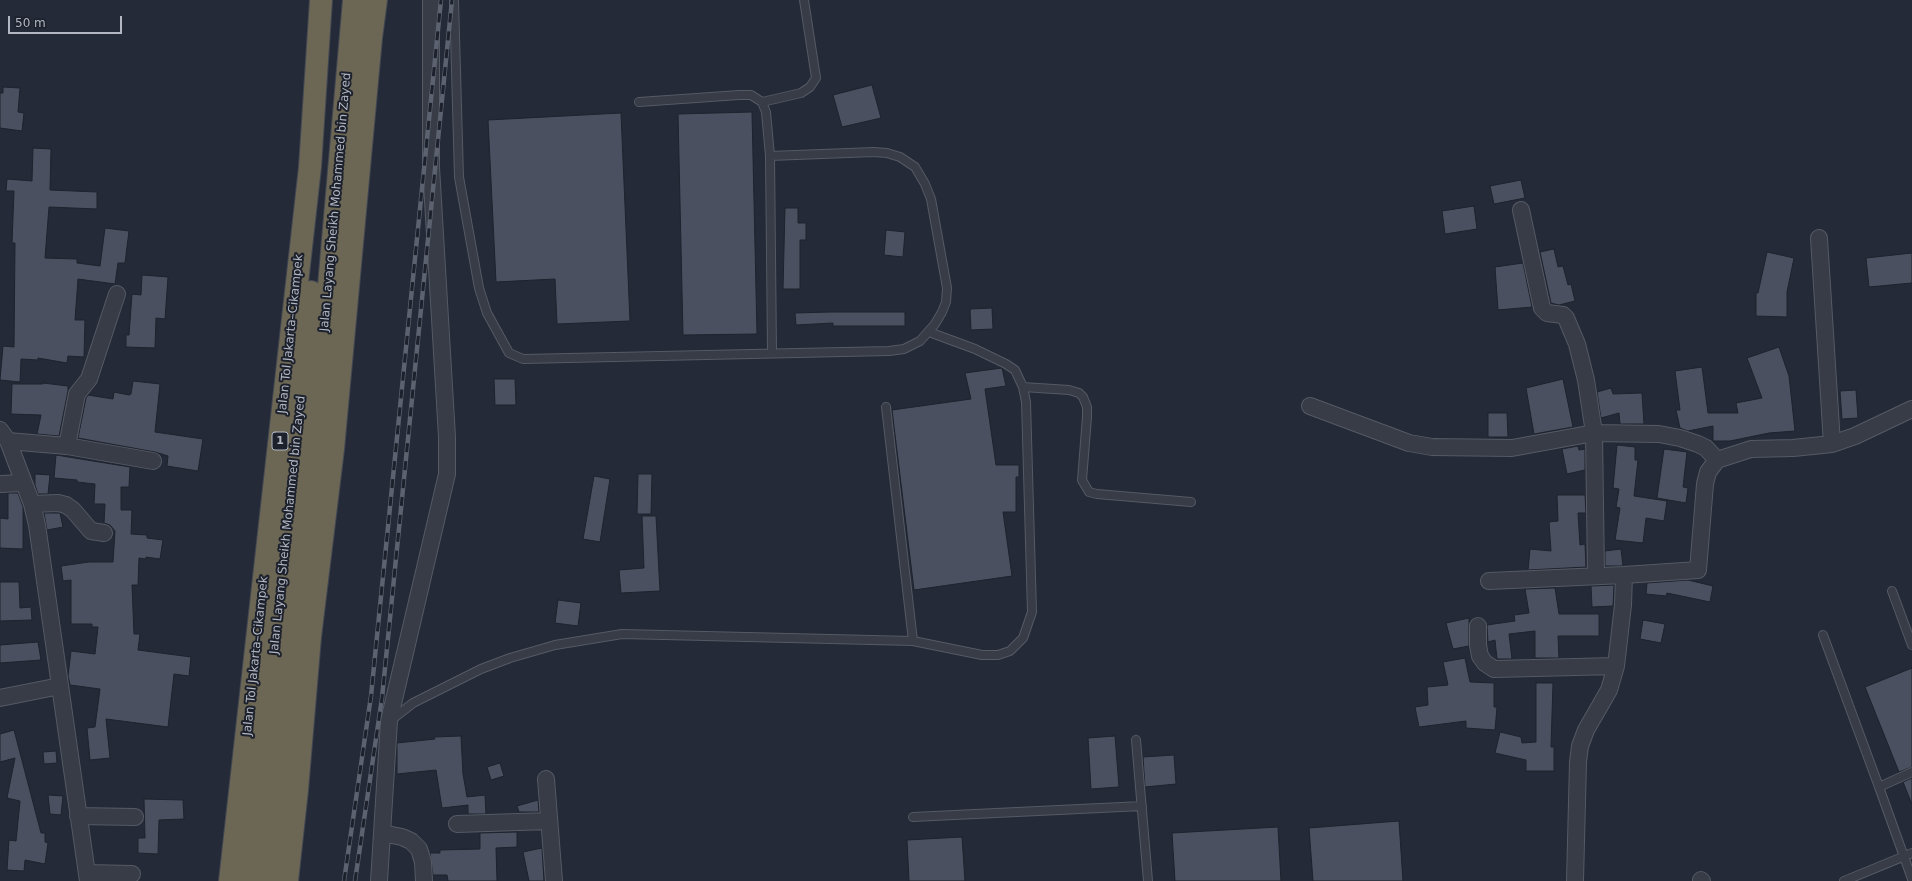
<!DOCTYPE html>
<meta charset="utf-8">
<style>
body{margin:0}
#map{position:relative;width:1912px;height:881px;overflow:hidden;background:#242a37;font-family:"DejaVu Sans",sans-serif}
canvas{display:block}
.scale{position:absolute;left:8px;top:16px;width:114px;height:18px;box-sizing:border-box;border:2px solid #b2b7c3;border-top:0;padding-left:5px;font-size:12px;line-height:14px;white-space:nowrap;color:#b2b7c3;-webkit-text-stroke:3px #1c212c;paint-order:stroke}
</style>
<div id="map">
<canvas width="1912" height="881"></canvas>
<div class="scale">50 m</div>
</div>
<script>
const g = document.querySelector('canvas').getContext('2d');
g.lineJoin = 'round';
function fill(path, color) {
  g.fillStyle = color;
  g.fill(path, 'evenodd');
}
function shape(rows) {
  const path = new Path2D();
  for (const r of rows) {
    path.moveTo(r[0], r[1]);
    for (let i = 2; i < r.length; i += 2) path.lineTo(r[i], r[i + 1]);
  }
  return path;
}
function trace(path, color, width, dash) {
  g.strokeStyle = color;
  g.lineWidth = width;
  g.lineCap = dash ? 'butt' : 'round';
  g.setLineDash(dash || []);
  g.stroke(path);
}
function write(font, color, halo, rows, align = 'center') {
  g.font = font + ' "DejaVu Sans",sans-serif';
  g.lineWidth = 4;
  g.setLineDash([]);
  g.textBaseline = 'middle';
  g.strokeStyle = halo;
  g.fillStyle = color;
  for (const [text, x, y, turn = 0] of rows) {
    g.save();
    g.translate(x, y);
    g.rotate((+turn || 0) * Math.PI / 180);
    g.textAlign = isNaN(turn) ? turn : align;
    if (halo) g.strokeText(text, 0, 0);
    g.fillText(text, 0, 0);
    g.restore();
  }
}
const building = shape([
 [872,85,881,118,842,127,833,95,872,85],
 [3,87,20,88,18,112,24,113,22,131,0,128,0,93,3,93,3,87],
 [752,112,757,334,683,335,678,114,752,112],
 [621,113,630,321,557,324,555,279,496,282,488,120,621,113],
 [33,148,51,149,50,190,97,192,97,209,49,207,45,258,77,259,77,263,100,266,105,228,129,231,125,263,118,263,115,284,78,279,75,320,85,320,84,357,68,356,67,363,38,358,38,360,21,359,20,382,0,380,3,346,14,347,15,243,12,243,14,191,6,191,7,179,32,181,33,148],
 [1521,180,1525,198,1494,204,1490,186,1521,180],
 [1474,206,1477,229,1445,234,1442,211,1474,206],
 [785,208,798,208,798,223,806,223,806,240,800,240,800,289,783,289,785,208],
 [886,230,905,232,903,257,884,255,886,230],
 [1554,249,1558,267,1563,266,1568,285,1571,284,1575,301,1559,305,1551,303,1540,252,1554,249],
 [1767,252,1794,258,1787,292,1787,317,1756,316,1756,293,1758,293,1767,252],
 [1912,253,1912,283,1869,287,1866,258,1912,253],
 [1523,263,1532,307,1498,310,1495,267,1523,263],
 [142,275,168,277,165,319,156,318,155,348,126,347,126,335,129,335,132,294,141,295,142,275],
 [992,308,993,329,971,330,970,309,992,308],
 [830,312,905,312,905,326,833,326,833,323,796,325,795,313,830,312],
 [1779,347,1789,376,1795,431,1769,433,1730,441,1713,441,1713,426,1688,431,1680,428,1676,410,1680,410,1675,371,1702,367,1708,413,1738,413,1736,403,1762,398,1747,358,1779,347],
 [1002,368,1006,386,985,389,996,465,1019,465,1019,477,1016,477,1016,512,1003,512,1012,576,914,590,892,410,971,399,965,373,1002,368],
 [494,379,515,379,516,405,495,405,494,379],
 [1563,379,1573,427,1534,434,1526,388,1563,379],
 [133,381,160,384,155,432,203,439,198,471,167,466,168,456,155,452,78,438,86,398,88,395,113,399,114,392,129,395,131,394,133,381],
 [43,383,68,386,68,391,59,436,37,434,41,415,11,414,12,384,43,384,43,383],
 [1611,388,1613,394,1642,393,1644,424,1620,424,1619,413,1601,418,1597,392,1611,388],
 [1856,390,1858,418,1842,419,1840,391,1856,390],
 [1488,413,1507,413,1508,437,1488,437,1488,413],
 [1617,445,1635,447,1635,460,1638,460,1634,496,1667,501,1664,521,1646,518,1643,543,1615,540,1620,508,1616,507,1619,489,1613,488,1617,445],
 [1578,446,1579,450,1585,449,1585,470,1567,474,1562,449,1578,446],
 [1664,449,1687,452,1683,487,1688,488,1686,503,1657,498,1664,449],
 [56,455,130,467,129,487,121,487,121,510,132,510,131,534,147,535,147,538,163,540,160,559,146,557,146,559,139,558,138,585,132,585,134,634,140,634,138,650,191,657,189,676,174,674,168,727,106,719,110,758,90,760,87,728,95,727,100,689,70,685,68,676,71,651,95,654,98,627,92,627,92,624,71,624,71,580,63,581,61,566,89,562,113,562,115,531,110,525,104,523,105,504,94,504,95,484,77,482,77,480,54,478,56,455],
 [35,474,50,475,48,494,38,494,35,485,35,474],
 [638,474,652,474,651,514,637,514,638,474],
 [594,476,610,479,600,542,583,539,594,476],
 [8,493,18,493,23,507,23,549,0,548,0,518,8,519,8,493],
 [1557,495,1585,495,1586,513,1578,513,1580,545,1585,544,1586,567,1528,570,1530,549,1551,551,1549,522,1558,521,1557,495],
 [44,513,60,513,63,527,47,530,44,513],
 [642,516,656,516,660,591,621,593,619,570,644,568,642,516],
 [1621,549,1623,566,1605,566,1605,551,1621,549],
 [1688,580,1713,586,1710,602,1667,593,1666,596,1646,594,1647,583,1688,580],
 [0,582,19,582,20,608,31,607,32,620,0,621,0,582],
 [1614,585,1613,606,1592,607,1591,586,1614,585],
 [1555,588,1559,614,1599,614,1599,636,1558,636,1559,658,1535,658,1535,631,1509,634,1512,659,1497,659,1495,640,1488,642,1487,625,1515,621,1514,615,1529,613,1525,589,1555,588],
 [558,600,581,603,578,626,555,623,558,600],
 [1469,618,1469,646,1453,649,1446,623,1469,618],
 [1643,620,1665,624,1661,643,1640,639,1643,620],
 [38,642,41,660,0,663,0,645,38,642],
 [1465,658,1470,682,1494,683,1494,707,1497,707,1495,730,1466,728,1466,721,1419,727,1415,707,1428,705,1427,687,1448,685,1443,662,1465,658],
 [1912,668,1912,767,1899,772,1865,687,1912,668],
 [1536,683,1553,683,1551,747,1554,747,1554,771,1526,771,1526,760,1495,753,1500,732,1521,737,1522,743,1536,742,1536,683],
 [14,730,41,833,45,833,45,842,48,843,45,864,25,860,24,871,7,870,9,840,16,841,20,801,7,798,15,758,0,762,0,734,14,730],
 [461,736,463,774,467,797,485,795,486,814,468,814,468,805,442,808,436,770,397,774,397,743,435,739,434,737,461,736],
 [1115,736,1119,787,1091,789,1088,738,1115,736],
 [56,751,57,763,44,764,43,752,56,751],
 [1174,755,1176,784,1145,787,1143,757,1174,755],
 [500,763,504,776,491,780,487,767,500,763],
 [1912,778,1912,802,1911,802,1903,782,1912,778],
 [48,795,63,796,61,815,50,814,48,795],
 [144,799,183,800,184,819,159,820,158,854,138,853,138,838,145,838,144,799],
 [538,800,539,812,519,812,517,806,538,800],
 [1399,821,1403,881,1313,881,1309,828,1399,821],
 [1278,827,1281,881,1175,881,1172,833,1278,827],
 [517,832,517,847,496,848,497,881,448,881,447,875,433,875,430,853,440,853,440,850,480,849,480,833,517,832],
 [962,837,965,881,909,881,907,840,962,837],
 [542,848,544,881,529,881,523,852,542,848]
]);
fill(building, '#4a505f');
trace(building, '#1e232e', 1);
const service = shape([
 [454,0,459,177,479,288,487,313,509,353,523,359,889,351,904,349,920,341,935,324,942,312,946,302,947,288,931,199,925,184,915,167,900,157,887,153,874,152,770,156],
 [639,102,739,95,751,95,762,102,766,112,770,156,772,353],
 [762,102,801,93,810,87,816,78,804,0],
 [1023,387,1069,390,1079,393,1083,397,1087,407,1087,417,1082,480,1089,492,1097,494,1191,502],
 [886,407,913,641],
 [1892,591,1912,645],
 [1823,635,1879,787],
 [390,721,413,703,481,669,510,658,555,645,622,634,913,641,982,655,998,655,1010,651,1023,638,1032,612,1026,402,1023,387,1015,370,1006,364,975,349,929,332],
 [1136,740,1148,881],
 [1912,772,1879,787,1912,879],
 [913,817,1142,806],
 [1844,881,1912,853]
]);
const minor = shape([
 [1819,238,1832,444],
 [1310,406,1409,443,1432,447,1512,448,1594,433,1586,380,1577,344,1566,318,1563,315,1547,313,1542,308,1521,210],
 [0,430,8,441,32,504,37,525,88,881],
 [8,441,67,446,77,394,89,379,117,294],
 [67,446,153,461],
 [0,484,22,483],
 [32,504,58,503,66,505,73,510,91,531,104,533],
 [1596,576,1594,433,1659,434,1680,438,1698,444,1706,448,1717,460],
 [1489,581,1624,575],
 [1478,626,1478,645,1480,656,1485,663,1494,669,1616,666],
 [0,698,60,686],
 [546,779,554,881],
 [78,816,135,817],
 [457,824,549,821],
 [382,833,402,837,411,841,419,849,423,862,424,881],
 [87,873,132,874],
 [1701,880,1702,881],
 [379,881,389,721,447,474,447,437,431,167,431,0],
 [1575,881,1578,762,1580,746,1586,730,1609,690,1616,666,1623,605,1624,575,1698,570,1705,484,1708,472,1717,460,1751,449,1793,448,1832,444,1855,436,1912,409]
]);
const motorway = shape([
 [230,881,310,167,321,0],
 [247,881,302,399,311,292],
 [266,881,319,400,354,0],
 [287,881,297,790,310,637,333,449,371,38,376,0]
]);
trace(service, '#555a65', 10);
trace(minor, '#555a65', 18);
trace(motorway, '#424752', 24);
trace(service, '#373c47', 8);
trace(minor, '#373c47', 16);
trace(motorway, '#6c6655', 22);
const rail = shape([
 [344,881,371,696,441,0],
 [355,881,382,698,452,0]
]);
trace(rail, '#5c6270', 4.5);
trace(rail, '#1c212c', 3, [9]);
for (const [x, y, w] of [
 [280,441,16]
]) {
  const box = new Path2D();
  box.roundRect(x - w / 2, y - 9, w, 18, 3);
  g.fillStyle = '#1c212c';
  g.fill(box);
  trace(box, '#b2b7c3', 1);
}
write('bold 11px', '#b2b7c3', null, [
 ["1",280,441]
]);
write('12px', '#b2b7c3', '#1c212c', [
 ["Jalan Layang Sheikh Mohammed bin Zayed",336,202,-85],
 ["Jalan Tol Jakarta–Cikampek",291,334,-84],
 ["Jalan Layang Sheikh Mohammed bin Zayed",288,525,-84],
 ["Jalan Tol Jakarta–Cikampek",256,656,-84]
]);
</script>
